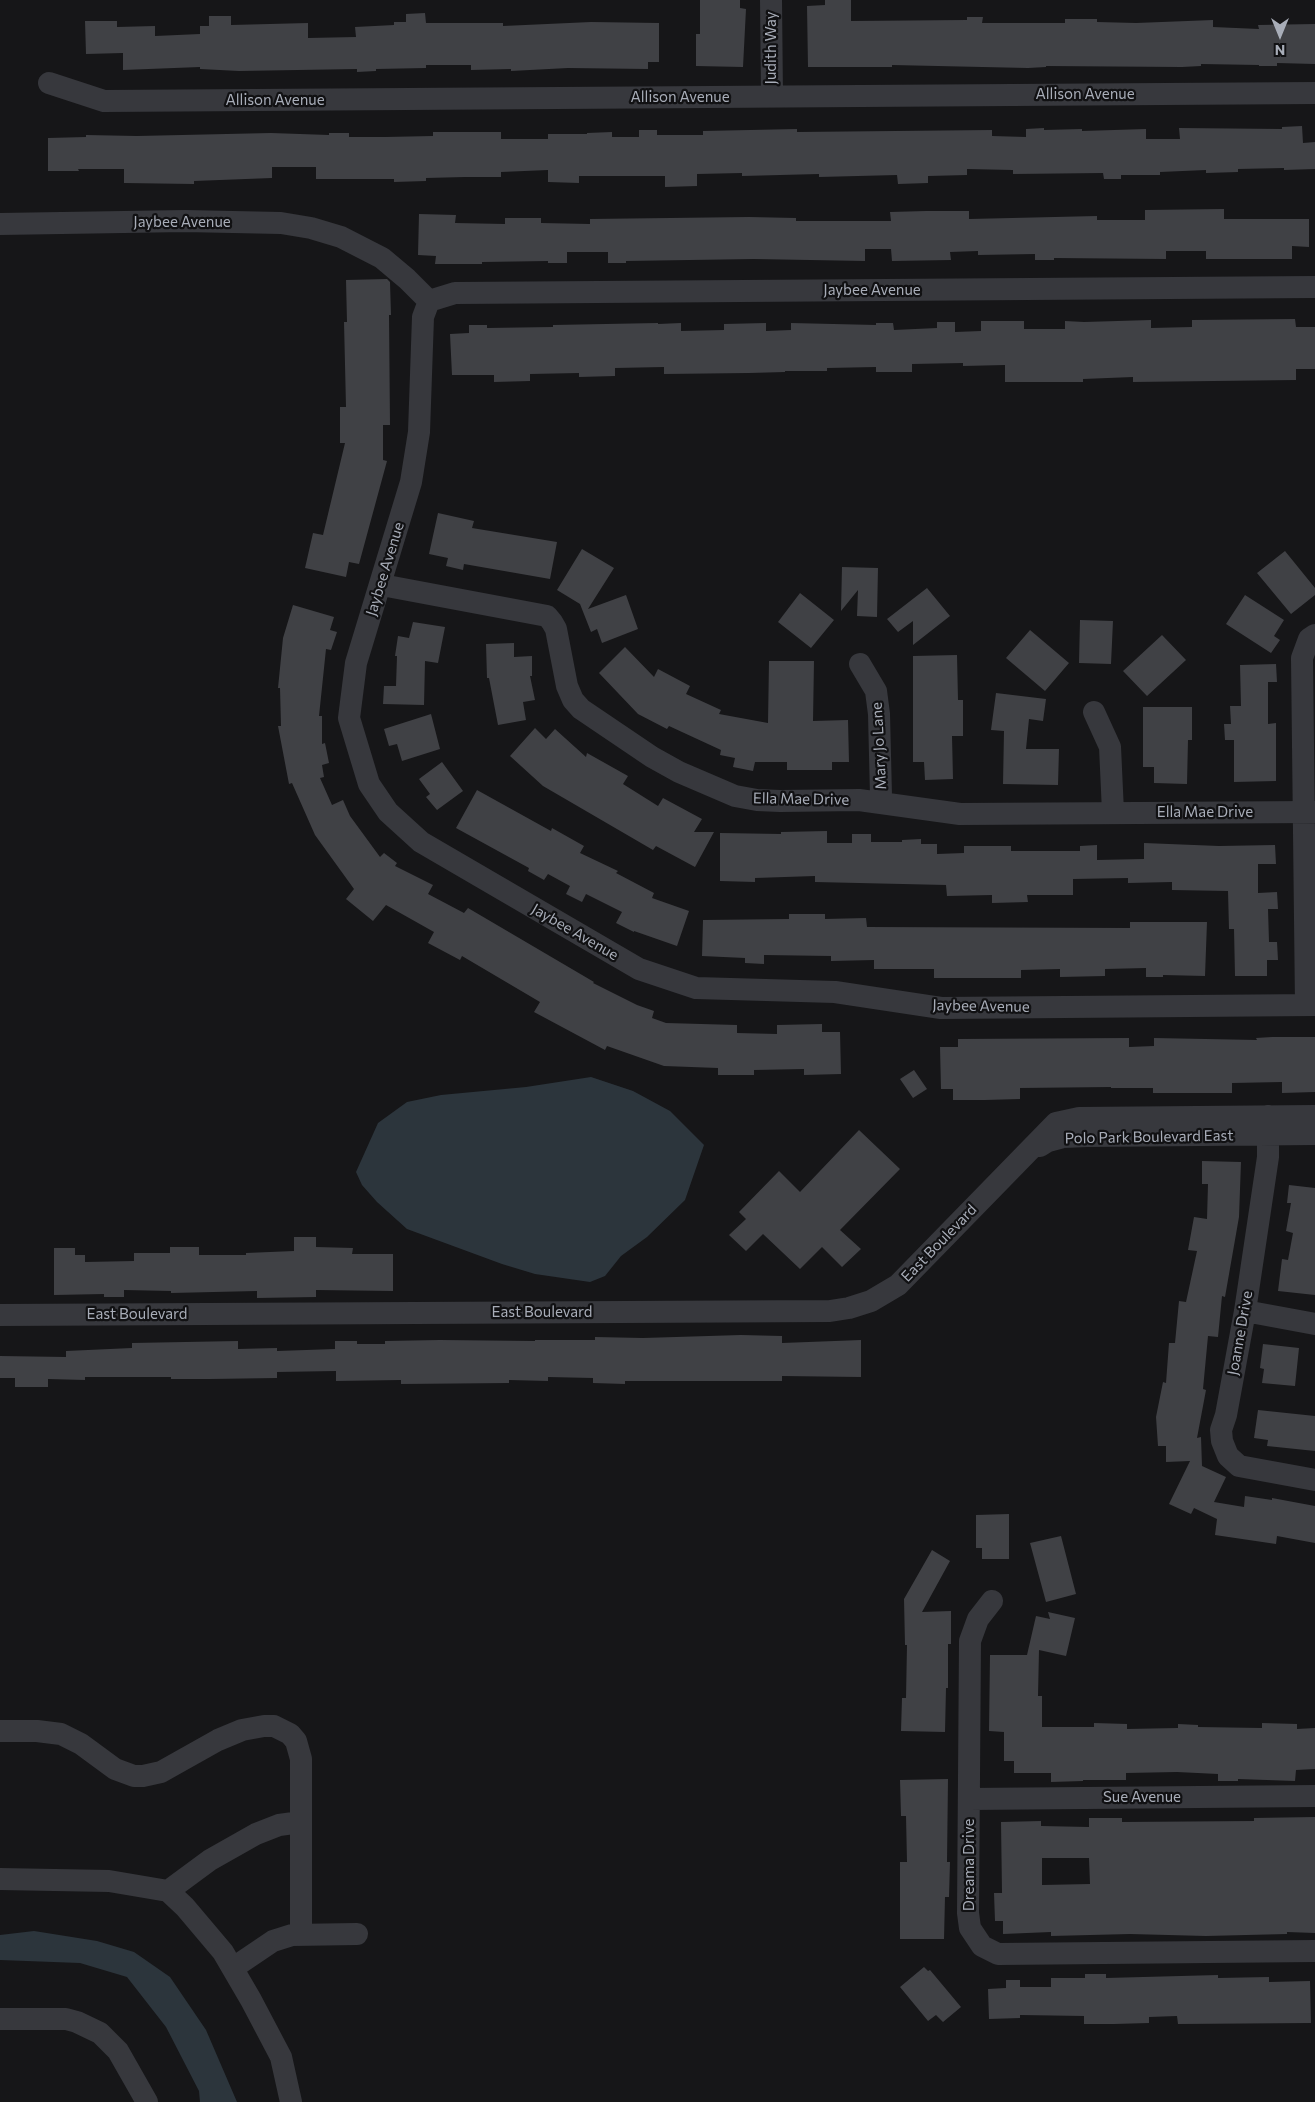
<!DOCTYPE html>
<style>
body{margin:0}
#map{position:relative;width:1315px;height:2102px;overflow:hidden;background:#161618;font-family:Commissioner,sans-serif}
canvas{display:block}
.north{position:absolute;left:1255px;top:10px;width:50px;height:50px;-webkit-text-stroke:4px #111113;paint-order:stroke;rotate:180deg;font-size:14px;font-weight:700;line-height:20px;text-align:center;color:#a8adb8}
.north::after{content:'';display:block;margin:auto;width:18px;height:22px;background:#a8adb8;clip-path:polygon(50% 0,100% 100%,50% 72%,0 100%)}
</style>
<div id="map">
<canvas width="1315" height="2102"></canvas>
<div class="north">N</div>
</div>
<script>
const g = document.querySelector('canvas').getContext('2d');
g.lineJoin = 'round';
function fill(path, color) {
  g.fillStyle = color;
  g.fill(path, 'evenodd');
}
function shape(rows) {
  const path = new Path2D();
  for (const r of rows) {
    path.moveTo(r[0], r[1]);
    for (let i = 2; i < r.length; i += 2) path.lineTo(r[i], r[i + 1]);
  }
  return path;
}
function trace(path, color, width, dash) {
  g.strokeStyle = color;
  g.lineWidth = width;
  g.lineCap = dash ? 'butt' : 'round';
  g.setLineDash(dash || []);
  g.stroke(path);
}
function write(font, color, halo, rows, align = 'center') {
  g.font = font + ' Commissioner,sans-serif';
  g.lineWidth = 4.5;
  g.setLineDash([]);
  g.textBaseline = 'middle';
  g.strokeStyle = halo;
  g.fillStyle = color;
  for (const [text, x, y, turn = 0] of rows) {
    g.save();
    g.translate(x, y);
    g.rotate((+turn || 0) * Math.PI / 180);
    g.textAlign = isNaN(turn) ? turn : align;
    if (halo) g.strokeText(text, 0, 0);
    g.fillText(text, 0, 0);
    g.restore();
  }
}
fill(shape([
 [591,1077,633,1091,670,1111,704,1145,685,1200,647,1237,621,1256,605,1276,590,1282,535,1274,502,1264,407,1229,377,1202,362,1185,356,1172,378,1123,407,1102,441,1095,526,1087],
 [34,1931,97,1941,134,1952,170,1977,206,2030,237,2102,200,2102,199,2091,166,2027,127,1977,80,1963,0,1960,0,1935]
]), '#2c353c');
fill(shape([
 [700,0,740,0,740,8,746,9,743,67,696,66,696,34,700,34],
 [825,0,851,0,851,21,967,20,967,17,983,17,982,23,1065,23,1065,19,1097,19,1097,22,1136,23,1213,20,1213,27,1259,29,1258,25,1315,24,1315,64,1277,63,1277,66,1259,66,1259,65,1201,64,1201,66,1182,67,1046,66,1046,67,1028,68,892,65,892,67,808,67,807,6,825,5],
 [425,13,426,23,503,23,503,26,591,22,659,23,659,62,648,62,648,69,568,68,511,71,511,69,471,70,471,65,426,65,426,68,376,69,376,71,357,72,357,69,239,71,200,69,200,67,123,70,123,53,86,54,85,21,117,21,117,27,155,26,155,36,200,34,200,26,209,26,209,16,231,16,231,25,308,23,308,38,356,37,355,27,394,25,394,22,406,22,406,14],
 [1302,126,1303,143,1315,142,1315,169,1284,170,1284,168,1238,169,1238,172,1206,173,1206,170,1160,172,1160,175,1121,175,1121,179,1104,179,1103,173,1013,174,1013,170,967,169,967,175,928,176,928,183,898,184,897,175,819,177,819,174,742,176,742,173,697,174,697,186,665,187,665,176,579,176,579,183,548,182,548,170,501,172,501,177,465,177,426,178,426,181,394,182,394,179,316,179,316,167,272,167,272,178,194,181,194,184,124,183,124,169,78,169,79,171,48,171,48,138,86,137,86,135,137,136,271,133,329,135,329,133,349,133,349,137,385,137,433,136,433,132,501,132,501,139,548,139,548,134,587,134,587,133,612,132,612,137,639,137,639,130,657,130,657,135,703,135,703,131,797,129,797,132,992,130,992,136,1026,137,1026,129,1044,128,1044,130,1082,129,1082,131,1146,129,1146,139,1180,139,1179,128,1282,129,1282,127],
 [1224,209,1224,219,1309,219,1309,247,1292,246,1292,259,1206,259,1206,251,1166,251,1166,259,1054,258,1054,260,1035,260,1035,254,978,255,978,251,950,252,951,260,892,261,891,249,865,249,865,261,754,259,626,261,626,263,608,263,608,252,567,252,567,263,548,263,548,261,482,262,482,264,435,264,436,256,418,255,419,214,456,215,455,223,505,224,505,218,541,218,541,223,590,224,590,219,749,217,796,218,796,221,891,221,890,212,926,211,969,211,969,219,1097,216,1097,220,1145,220,1145,210],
 [387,279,390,282,391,315,389,315,390,425,383,425,383,460,387,461,359,564,349,562,346,577,305,568,313,533,323,535,345,443,340,443,340,407,346,407,344,322,347,322,346,280],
 [1295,319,1296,327,1315,327,1315,369,1296,369,1296,380,1133,382,1133,377,1083,379,1083,382,1005,382,1005,365,963,366,963,363,912,364,912,372,876,372,876,367,827,368,827,371,785,371,785,372,749,373,664,374,664,367,615,368,615,376,579,377,579,373,530,374,530,381,494,382,494,375,452,375,450,334,469,333,469,325,487,325,487,328,553,327,553,325,658,323,658,324,681,323,681,331,724,330,724,324,766,323,766,331,791,330,791,323,876,325,876,323,893,323,894,330,937,328,937,322,955,322,955,332,981,331,981,321,1024,321,1024,329,1065,329,1065,321,1084,322,1151,320,1151,328,1192,327,1192,320],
 [438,513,474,521,472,528,557,542,550,579,464,564,463,570,446,566,448,558,429,554],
 [582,549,614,568,588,609,626,595,638,629,602,643,597,629,591,632,580,604,557,590],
 [1285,551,1315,588,1315,595,1291,614,1257,573],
 [842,567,878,568,877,617,857,616,858,590,841,611],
 [927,588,950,616,913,645,913,621,898,632,887,619],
 [800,593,834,620,811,648,778,622],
 [1245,595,1284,620,1274,636,1280,640,1271,653,1226,624],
 [293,605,334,617,330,630,337,632,331,650,326,649,319,716,322,716,322,744,325,743,329,763,322,765,324,777,320,778,332,805,343,800,350,816,380,857,384,853,397,863,395,866,433,885,428,894,464,913,468,908,594,982,593,983,637,1005,654,1011,652,1018,666,1023,737,1025,737,1033,777,1034,777,1025,822,1024,822,1032,840,1032,841,1074,804,1075,804,1069,754,1070,754,1075,718,1075,718,1068,664,1066,607,1046,605,1050,534,1012,540,1002,462,956,460,960,428,943,434,932,386,905,373,921,346,899,354,889,315,835,292,783,289,784,278,726,281,726,280,688,278,688,283,638],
 [1080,620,1113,621,1111,664,1079,663],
 [413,622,445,627,438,663,425,661,424,705,383,704,384,686,396,686,397,656,395,656,398,636,409,638],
 [1030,630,1069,663,1045,691,1006,658],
 [1162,635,1186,660,1147,696,1123,671],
 [514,643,514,657,532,656,532,676,530,676,535,700,523,702,526,720,498,725,489,678,487,678,486,644],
 [625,647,654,677,658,669,690,686,686,694,721,710,719,714,768,723,769,661,814,661,813,721,848,720,849,762,832,762,832,770,787,770,787,762,755,762,753,771,733,767,735,758,720,755,721,750,669,726,667,729,638,714,599,673],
 [957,655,958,700,963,700,963,736,952,736,953,779,925,780,924,762,913,762,913,656],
 [1276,664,1277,682,1268,682,1268,724,1276,723,1276,781,1234,782,1234,740,1225,740,1224,724,1231,724,1230,706,1241,706,1240,665],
 [996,693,1046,699,1043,721,1029,719,1026,749,1059,749,1058,785,1003,784,1004,731,991,730],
 [1143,707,1192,707,1192,740,1188,740,1187,784,1154,783,1154,767,1143,767],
 [431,714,440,749,402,761,397,744,389,746,384,729],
 [535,728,546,739,555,729,586,757,587,753,628,776,623,784,658,806,663,798,702,819,694,832,714,832,695,867,656,846,653,850,543,786,510,756],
 [442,762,463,791,437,810,426,797,430,794,419,779],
 [477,790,551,831,552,828,584,846,580,853,618,871,616,873,654,893,652,898,689,911,677,946,634,931,634,932,616,923,622,912,586,894,582,902,566,894,570,886,548,874,544,880,528,871,529,868,456,828],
 [827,831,827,843,852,843,852,834,871,834,871,842,902,842,902,840,921,839,921,844,937,844,937,854,964,853,964,846,1011,846,1011,851,1080,851,1080,846,1097,845,1097,860,1144,859,1144,843,1219,846,1275,845,1276,864,1258,864,1258,893,1277,892,1278,909,1268,909,1269,942,1277,942,1278,960,1267,960,1267,976,1235,976,1234,929,1229,929,1228,891,1172,890,1172,882,1128,883,1128,878,1073,879,1073,895,1027,895,1028,902,992,903,992,895,947,896,946,885,815,882,815,876,755,878,755,882,720,881,720,833,781,834,781,832],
 [789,914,825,914,825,919,866,918,867,927,1130,928,1130,922,1207,922,1205,976,1163,975,1163,977,1146,977,1146,968,1105,969,1105,976,1060,977,1060,969,1021,970,1021,978,934,978,934,969,874,969,874,960,831,961,831,956,764,955,764,964,745,963,745,958,702,956,703,920,789,919],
 [1272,1037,1315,1037,1315,1092,1282,1093,1282,1082,1232,1083,1232,1093,1153,1093,1153,1088,1111,1088,1111,1087,1020,1088,1020,1099,985,1100,953,1100,953,1089,941,1089,940,1047,958,1047,958,1039,1129,1038,1129,1047,1154,1046,1154,1038,1257,1040,1256,1038],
 [914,1070,927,1089,913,1098,900,1079],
 [859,1130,900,1169,840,1230,861,1249,842,1267,822,1247,800,1269,763,1234,746,1251,729,1235,746,1219,739,1212,779,1171,800,1192],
 [1202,1161,1241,1162,1239,1217,1225,1297,1222,1296,1218,1337,1208,1336,1203,1389,1206,1390,1197,1438,1201,1437,1202,1466,1226,1477,1214,1502,1244,1507,1245,1496,1272,1500,1272,1498,1315,1506,1315,1543,1277,1536,1276,1544,1215,1535,1217,1519,1194,1508,1191,1514,1169,1504,1190,1461,1166,1462,1166,1446,1158,1446,1156,1417,1163,1382,1166,1383,1169,1343,1175,1343,1179,1301,1186,1302,1197,1251,1188,1250,1194,1217,1207,1219,1208,1184,1202,1184],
 [1289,1185,1315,1188,1315,1295,1278,1291,1282,1259,1288,1260,1293,1233,1286,1231,1291,1203,1287,1203],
 [294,1237,316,1237,316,1247,353,1248,352,1254,393,1254,393,1291,316,1290,316,1297,257,1298,257,1291,171,1293,171,1291,124,1290,124,1297,104,1297,104,1294,54,1295,54,1248,75,1248,75,1255,85,1255,85,1262,134,1261,134,1253,170,1253,170,1247,199,1247,199,1255,246,1255,246,1253,294,1251],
 [741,1335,782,1336,782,1343,861,1340,861,1377,782,1376,782,1381,625,1381,625,1384,593,1383,593,1378,548,1377,548,1381,509,1380,509,1383,401,1384,401,1380,336,1381,336,1371,277,1372,277,1378,210,1379,171,1379,171,1377,85,1377,85,1380,48,1379,48,1387,15,1387,15,1378,0,1378,0,1356,66,1357,66,1351,132,1348,132,1343,238,1341,238,1349,277,1348,277,1351,335,1349,335,1341,357,1341,357,1344,385,1344,385,1341,440,1340,535,1341,535,1340,595,1340,595,1337,643,1338],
 [1263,1344,1299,1348,1295,1386,1262,1383,1264,1369,1260,1368],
 [1258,1410,1315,1416,1315,1451,1267,1446,1268,1440,1254,1438],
 [1009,1514,1009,1559,982,1559,982,1548,976,1548,976,1515],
 [1061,1536,1076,1594,1046,1602,1030,1543],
 [932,1550,950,1561,922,1612,951,1611,951,1644,948,1644,948,1688,946,1688,945,1732,901,1731,902,1698,906,1698,907,1645,905,1645,904,1599],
 [1048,1612,1075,1618,1066,1656,1039,1650,1038,1696,1042,1696,1042,1727,1094,1727,1094,1723,1127,1724,1127,1729,1178,1728,1178,1724,1198,1725,1198,1727,1262,1728,1262,1723,1297,1724,1297,1729,1315,1728,1315,1769,1296,1770,1295,1781,1238,1779,1238,1781,1218,1781,1218,1774,1177,1772,1126,1773,1126,1780,1083,1780,1083,1781,1051,1782,1051,1773,1014,1773,1014,1761,1004,1761,1004,1732,989,1731,990,1655,1027,1655,1036,1616,1050,1619],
 [948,1779,947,1862,950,1862,949,1897,945,1897,944,1939,900,1939,900,1862,907,1862,906,1816,901,1816,900,1780],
 [1315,1817,1315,1933,1287,1932,1287,1934,1206,1936,1130,1934,1051,1936,1051,1932,1003,1934,1003,1921,995,1921,994,1893,1002,1893,1001,1822,1041,1821,1041,1826,1089,1827,1089,1818,1122,1818,1122,1822,1254,1821,1254,1818],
 [1042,1858,1089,1858,1090,1884,1042,1885],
 [924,1967,928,1971,930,1970,961,2007,943,2022,936,2015,928,2021,900,1987],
 [1085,1974,1106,1974,1106,1978,1218,1975,1218,1978,1269,1977,1269,1982,1310,1981,1311,2023,1178,2024,1177,2016,1149,2017,1149,2023,1114,2024,1084,2024,1084,2016,1020,2015,1020,2018,989,2019,988,1989,1006,1988,1006,1980,1020,1980,1020,1987,1051,1987,1051,1978,1085,1978]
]), '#404145');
trace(shape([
 [771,0,772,96],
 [49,83,104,101,1315,93],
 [0,224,185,221,281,223,311,228,341,237,382,258,407,279,429,301,455,293,1315,287],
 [429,301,423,317,419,432,411,482,356,663,349,718,369,784,388,812,421,842,639,969,696,988,835,992,941,1008,1315,1005],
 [382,582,387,586,547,616,552,622,556,629,567,686,573,700,581,709,652,757,679,772,735,796,757,800,780,801,859,800,960,814,1315,812],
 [860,664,876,691,879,714,881,796,880,802],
 [1094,712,1110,747,1113,812],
 [1306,1005,1302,658,1309,639,1315,635],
 [1268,1116,1268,1157,1245,1311,1226,1415,1221,1430,1222,1441,1228,1456,1239,1466,1315,1480],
 [1040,1146,1048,1141,1063,1137,1087,1136,1315,1134],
 [1245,1311,1315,1324],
 [0,1315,830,1311,849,1308,871,1301,898,1285,1056,1123,1079,1118,1315,1116],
 [992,1601,978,1619,970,1641,968,1913,970,1928,982,1946,998,1954,1315,1951],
 [0,1731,37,1731,61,1734,81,1744,115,1769,134,1776,143,1776,161,1772,218,1740,242,1730,264,1726,274,1726,290,1734,296,1741,301,1759,301,1933],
 [969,1799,1315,1796],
 [0,1879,109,1881,168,1891,185,1907,223,1952,251,2000,281,2057,291,2102],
 [168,1891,210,1860,256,1834,279,1825,301,1822],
 [233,1968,273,1941,292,1935,357,1934],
 [0,2019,66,2019,77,2022,100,2033,118,2051,147,2102]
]), '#37383d', 22);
write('15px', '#a8adb8', '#111113', [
 ["Judith Way",771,48,-90],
 ["Allison Avenue",1085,94],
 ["Allison Avenue",680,97],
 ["Allison Avenue",275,100],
 ["Jaybee Avenue",182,222],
 ["Jaybee Avenue",872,290],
 ["Jaybee Avenue",385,569,-73],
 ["Mary Jo Lane",879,746,-93],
 ["Ella Mae Drive",801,799,1],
 ["Ella Mae Drive",1205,812],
 ["Jaybee Avenue",575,932,30],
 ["Jaybee Avenue",981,1006,1],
 ["Polo Park Boulevard East",1149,1137,-1],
 ["East Boulevard",939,1243,-46],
 ["East Boulevard",542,1312],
 ["East Boulevard",137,1314],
 ["Joanne Drive",1240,1333,-80],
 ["Sue Avenue",1142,1797],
 ["Dreama Drive",969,1865,-90]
]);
</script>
